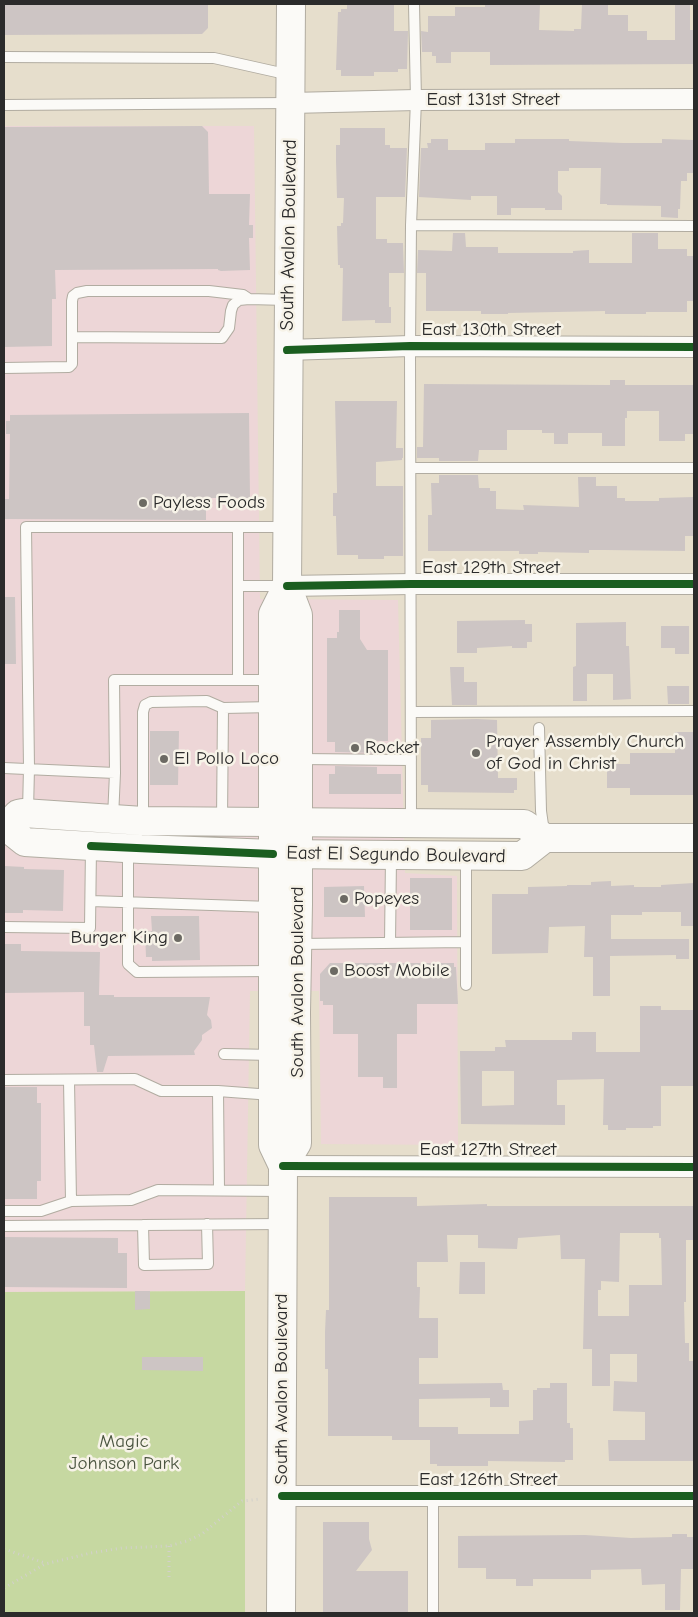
<!DOCTYPE html>
<style>
body{margin:0}
#map{position:relative;width:698px;height:1617px;overflow:hidden;background:#e6decc;font-family:"Comic Neue",sans-serif}
canvas{display:block}
.frame{position:absolute;inset:0;border:5px solid #2b2b2b;pointer-events:none}
</style>
<div id="map">
<canvas width="698" height="1617"></canvas>
<div class="frame"></div>
</div>
<script>
const g = document.querySelector('canvas').getContext('2d');
g.lineJoin = 'round';
function fill(path, color) {
  g.fillStyle = color;
  g.fill(path, 'evenodd');
}
function shape(rows) {
  const path = new Path2D();
  for (const r of rows) {
    path.moveTo(r[0], r[1]);
    for (let i = 2; i < r.length; i += 2) path.lineTo(r[i], r[i + 1]);
  }
  return path;
}
function trace(path, color, width, dash) {
  g.strokeStyle = color;
  g.lineWidth = width;
  g.lineCap = dash ? 'butt' : 'round';
  g.setLineDash(dash || []);
  g.stroke(path);
}
function write(font, color, halo, rows, align = 'center') {
  g.font = font + ' "Comic Neue",sans-serif';
  g.lineWidth = 5;
  g.setLineDash([]);
  g.textBaseline = 'middle';
  g.strokeStyle = halo;
  g.fillStyle = color;
  for (const [text, x, y, turn = 0] of rows) {
    g.save();
    g.translate(x, y);
    g.rotate((+turn || 0) * Math.PI / 180);
    g.textAlign = isNaN(turn) ? turn : align;
    if (halo) g.strokeText(text, 0, 0);
    g.fillText(text, 0, 0);
    g.restore();
  }
}
fill(shape([
 [4,126,254,126,260,599,398,600,405,873,457,876,458,1145,321,1144,319,991,250,991,245,1291,4,1292]
]), '#edd6d7');
fill(shape([
 [245,1291,245,1613,4,1613,4,1292]
]), '#c6d8a1');
fill(shape([
 [4,4,208,4,208,28,202,34,4,35],
 [347,4,394,4,394,31,408,31,407,69,398,69,398,72,374,72,374,76,341,76,341,70,336,70,338,12,341,12,341,9,347,9],
 [485,4,540,4,539,30,574,31,574,29,581,29,582,4,608,4,608,15,628,15,628,31,647,31,647,40,675,40,675,4,690,4,690,30,694,30,694,64,490,65,490,52,451,52,451,63,436,63,436,56,432,56,432,52,422,52,421,31,428,32,428,16,455,16,455,7,485,7],
 [202,126,208,132,209,194,250,194,249,225,253,225,253,238,249,238,250,270,221,271,218,270,218,269,55,270,56,299,52,299,52,346,4,347,4,127],
 [340,128,385,128,385,145,390,145,390,148,407,148,405,197,376,197,376,239,387,239,387,243,403,243,404,273,389,273,389,307,391,307,391,323,375,323,375,320,342,321,343,268,340,268,340,265,338,265,337,226,341,226,341,223,343,223,344,198,337,198,336,161,336,145,340,145],
 [431,139,448,139,448,150,485,150,485,143,515,143,515,139,569,139,569,141,623,143,662,143,662,139,694,140,694,173,687,173,687,181,681,181,680,209,678,209,678,218,661,217,661,206,607,205,607,204,600,204,601,168,569,168,569,171,558,171,558,192,562,196,562,210,545,210,545,208,511,208,511,215,497,215,497,196,471,196,471,200,419,197,421,148,428,148,427,143,431,143],
 [453,233,465,233,466,247,498,247,498,253,573,253,573,251,589,250,589,263,632,263,632,233,658,233,658,249,687,249,687,256,694,256,694,301,687,301,687,312,646,312,646,314,605,314,605,311,508,313,508,314,481,314,481,311,426,311,426,273,417,273,418,250,452,251],
 [610,380,625,380,625,385,694,385,694,434,685,434,685,441,659,441,659,411,627,411,627,418,625,418,625,446,602,446,602,433,568,433,568,444,554,444,554,433,542,433,542,430,507,430,507,450,479,450,478,461,439,461,439,458,417,458,417,447,423,447,424,384,607,385,610,385],
 [335,401,397,401,396,448,403,448,403,458,402,458,402,460,376,462,376,486,403,486,403,556,384,556,384,559,358,559,358,555,337,555,336,520,336,516,333,516,333,493,337,493,337,489],
 [249,413,250,498,206,498,206,520,4,519,4,499,9,499,10,434,6,434,6,421,10,421,10,415],
 [439,475,478,475,479,488,490,488,490,491,496,491,496,509,524,510,523,505,579,507,578,477,596,477,596,486,617,486,617,498,625,498,625,501,659,501,659,498,694,497,694,536,685,536,685,551,605,550,589,550,589,553,538,552,538,554,519,554,519,551,428,551,428,515,432,515,431,483,439,483],
 [4,597,15,597,16,664,4,664],
 [339,610,360,610,360,639,367,650,388,650,388,741,377,741,377,753,335,752,335,742,327,742,327,638,337,638,337,632,339,632],
 [525,620,525,624,532,624,532,642,527,642,527,648,512,648,512,646,477,648,477,653,457,653,457,621],
 [626,622,626,646,629,646,631,699,613,700,613,674,587,674,587,701,573,701,573,667,576,666,576,623],
 [661,626,689,626,689,654,675,654,675,648,661,648],
 [450,667,464,667,464,682,477,682,477,705,452,705],
 [667,686,689,686,689,704,668,704],
 [477,719,497,720,498,778,517,778,517,790,514,790,514,793,428,792,428,785,421,785,421,738,431,738,431,720],
 [150,731,179,731,178,785,150,785],
 [675,732,694,732,694,795,630,795,630,788,607,788,607,764,630,764,630,753,675,753],
 [335,766,377,767,377,774,401,774,401,794,329,794,329,774,335,774],
 [5,866,24,867,24,869,64,870,63,911,23,910,23,913,5,913],
 [410,878,452,878,452,930,410,930],
 [611,881,611,886,634,885,634,887,661,887,661,885,694,883,694,926,681,926,681,912,642,912,642,915,611,915,611,939,689,939,689,959,676,959,676,955,610,956,610,996,593,996,593,957,584,957,585,926,549,927,548,953,492,954,492,894,528,894,528,887,567,886,567,885,591,885,591,882],
 [364,886,365,917,324,917,324,887],
 [151,916,199,916,200,960,152,961,152,957,146,957,145,931,152,931],
 [4,944,21,944,21,951,100,952,99,995,114,995,114,997,210,997,207,1015,211,1020,212,1028,202,1035,202,1040,194,1051,195,1055,108,1056,103,1072,97,1072,94,1045,90,1045,90,1026,84,1026,84,992,4,993],
 [330,963,454,963,454,967,456,967,458,1004,417,1004,417,1034,397,1034,397,1088,383,1088,383,1077,358,1077,358,1034,333,1034,333,1005,323,1005,323,1001,320,1001,320,974],
 [640,1006,661,1006,661,1010,694,1010,694,1086,661,1086,661,1126,653,1126,653,1128,626,1128,626,1130,608,1130,608,1125,603,1125,604,1079,557,1080,557,1105,565,1105,565,1125,461,1124,460,1051,495,1051,495,1047,506,1047,505,1040,572,1040,572,1032,596,1032,596,1052,640,1052],
 [482,1071,514,1071,514,1105,482,1106],
 [4,1087,37,1087,37,1103,41,1103,41,1181,37,1181,37,1199,4,1199],
 [329,1197,417,1197,417,1206,487,1204,487,1206,694,1206,694,1240,686,1240,686,1302,684,1302,685,1343,689,1343,689,1361,694,1361,694,1461,609,1461,608,1440,645,1440,645,1412,613,1411,614,1381,637,1382,637,1354,610,1354,610,1386,592,1386,592,1349,583,1349,585,1259,561,1259,560,1235,518,1238,517,1249,478,1248,478,1235,447,1235,448,1262,417,1262,417,1287,420,1287,419,1318,438,1318,438,1358,419,1358,419,1384,502,1383,503,1390,509,1390,509,1407,490,1407,490,1398,419,1399,419,1427,458,1427,458,1434,519,1434,519,1421,533,1420,533,1390,537,1390,537,1388,550,1388,550,1383,567,1383,567,1423,570,1423,570,1428,573,1428,573,1460,565,1460,565,1462,488,1461,488,1466,437,1466,437,1464,430,1464,430,1440,392,1440,392,1436,328,1436,328,1369,325,1369,325,1332,326,1310,329,1310],
 [620,1233,659,1233,659,1238,661,1238,662,1285,629,1285,629,1316,598,1316,598,1290,601,1290,601,1281,619,1282],
 [4,1237,118,1238,118,1253,127,1253,127,1288,4,1287],
 [460,1262,485,1262,485,1294,459,1294],
 [135,1291,150,1291,150,1309,135,1310],
 [142,1357,203,1357,203,1371,142,1370],
 [323,1522,369,1522,369,1539,372,1550,356,1571,408,1571,408,1613,323,1613],
 [672,1534,687,1534,687,1537,693,1537,693,1569,681,1569,680,1610,665,1610,665,1584,642,1585,641,1569,591,1570,591,1579,533,1579,533,1586,516,1586,516,1579,486,1579,486,1568,458,1568,458,1536,585,1535,631,1538,672,1537]
]), '#cdc5c4');
const lane = shape([
 [4,57,214,58,290,75],
 [4,105,290,103],
 [411,225,694,226],
 [72,337,222,338,229,328,231,311,233,305,239,300,249,299],
 [4,368,69,367,72,364,72,301,73,296,77,293,87,291,209,291,243,295,249,299,287,300],
 [411,468,694,468],
 [238,527,287,527],
 [238,586,283,586],
 [238,680,272,680],
 [411,712,694,711],
 [539,728,541,811,544,832],
 [299,759,411,760],
 [4,768,115,773,113,818],
 [28,811,29,768,26,527,238,527,238,680,114,680,115,773],
 [143,821,143,712,145,705,151,702,207,701,223,708],
 [222,821,223,708,273,707],
 [411,823,410,346,411,225,416,100,414,4],
 [128,850,128,964,137,972,272,971],
 [91,901,271,907],
 [4,927,90,928,91,847],
 [466,942,466,985],
 [390,943,391,857],
 [299,944,466,942,466,857],
 [224,1054,272,1055],
 [4,1080,135,1079,161,1091,218,1091,272,1095],
 [69,1080,71,1201],
 [218,1091,219,1190],
 [4,1211,41,1211,71,1201,131,1200,158,1190,282,1191],
 [143,1225,144,1265,208,1264,207,1224],
 [4,1226,282,1224],
 [433,1496,433,1613]
]);
const street = shape([
 [291,103,416,100,694,99],
 [287,350,410,346,694,347],
 [287,586,411,584,694,584],
 [283,1166,694,1167],
 [282,1496,694,1496]
]);
const secondary = shape([
 [283,1166,297,1143,296,1012,298,904,298,615,287,586,291,4],
 [281,1613,283,1166,273,1145,273,614,287,586]
]);
const primary = shape([
 [4,827,6,827,25,842,141,849,273,854,522,856,545,838],
 [6,827,18,814,23,813,143,821,524,824,545,838,694,838]
]);
trace(lane, '#b1aca1', 12);
trace(street, '#b1aca1', 22);
trace(secondary, '#b1aca1', 30);
trace(primary, '#b1aca1', 30);
trace(shape([
 [169,1546,169,1577],
 [4,1549,45,1563],
 [4,1588,45,1564,91,1553,122,1548,169,1546,187,1541,202,1534,242,1501,261,1499]
]), '#d2d0cb', 3, [1, 4]);
trace(lane, '#fbfaf7', 10);
trace(street, '#fbfaf7', 20);
trace(secondary, '#fbfaf7', 28);
trace(primary, '#fbfaf7', 28);
trace(shape([
 [287,350,410,346,694,347],
 [287,586,411,584,694,584],
 [91,846,273,854],
 [283,1166,694,1167],
 [282,1496,694,1496]
]), '#1b5e20', 8);
for (const [x, y, r, color] of [
 [143,503,5,"#6c6a63"],
 [355,748,5,"#6c6a63"],
 [476,753,5,"#6c6a63"],
 [164,759,5,"#6c6a63"],
 [344,899,5,"#6c6a63"],
 [178,938,5,"#6c6a63"],
 [334,971,5,"#6c6a63"]
]) {
  const dot = new Path2D();
  dot.arc(x, y, r, 0, 2 * Math.PI);
  g.fillStyle = color;
  g.fill(dot);
  trace(dot, '#f7f3e8', 2);
}
write('19px', '#2b2b2b', '#f7f3e8', [
 ["East 131st Street",493,100],
 ["South Avalon Boulevard",289,235,-89],
 ["East 130th Street",491,330],
 ["East 129th Street",491,568],
 ["East El Segundo Boulevard",396,855,1],
 ["South Avalon Boulevard",298,982,-90],
 ["East 127th Street",488,1150],
 ["South Avalon Boulevard",282,1389,-90],
 ["East 126th Street",488,1480]
]);
write('19px', '#2b2b2b', '#f7f3e8', [
 ["Payless Foods",153,503],
 ["Prayer Assembly Church",486,742],
 ["of God in Christ",486,764],
 ["Rocket",365,748],
 ["El Pollo Loco",174,759],
 ["Popeyes",354,899],
 ["Burger King",168,938,"right"],
 ["Boost Mobile",344,971]
], 'left');
write('19px', '#4b5540', '#f7f3e8', [
 ["Magic",124,1442],
 ["Johnson Park",124,1464]
]);
</script>
